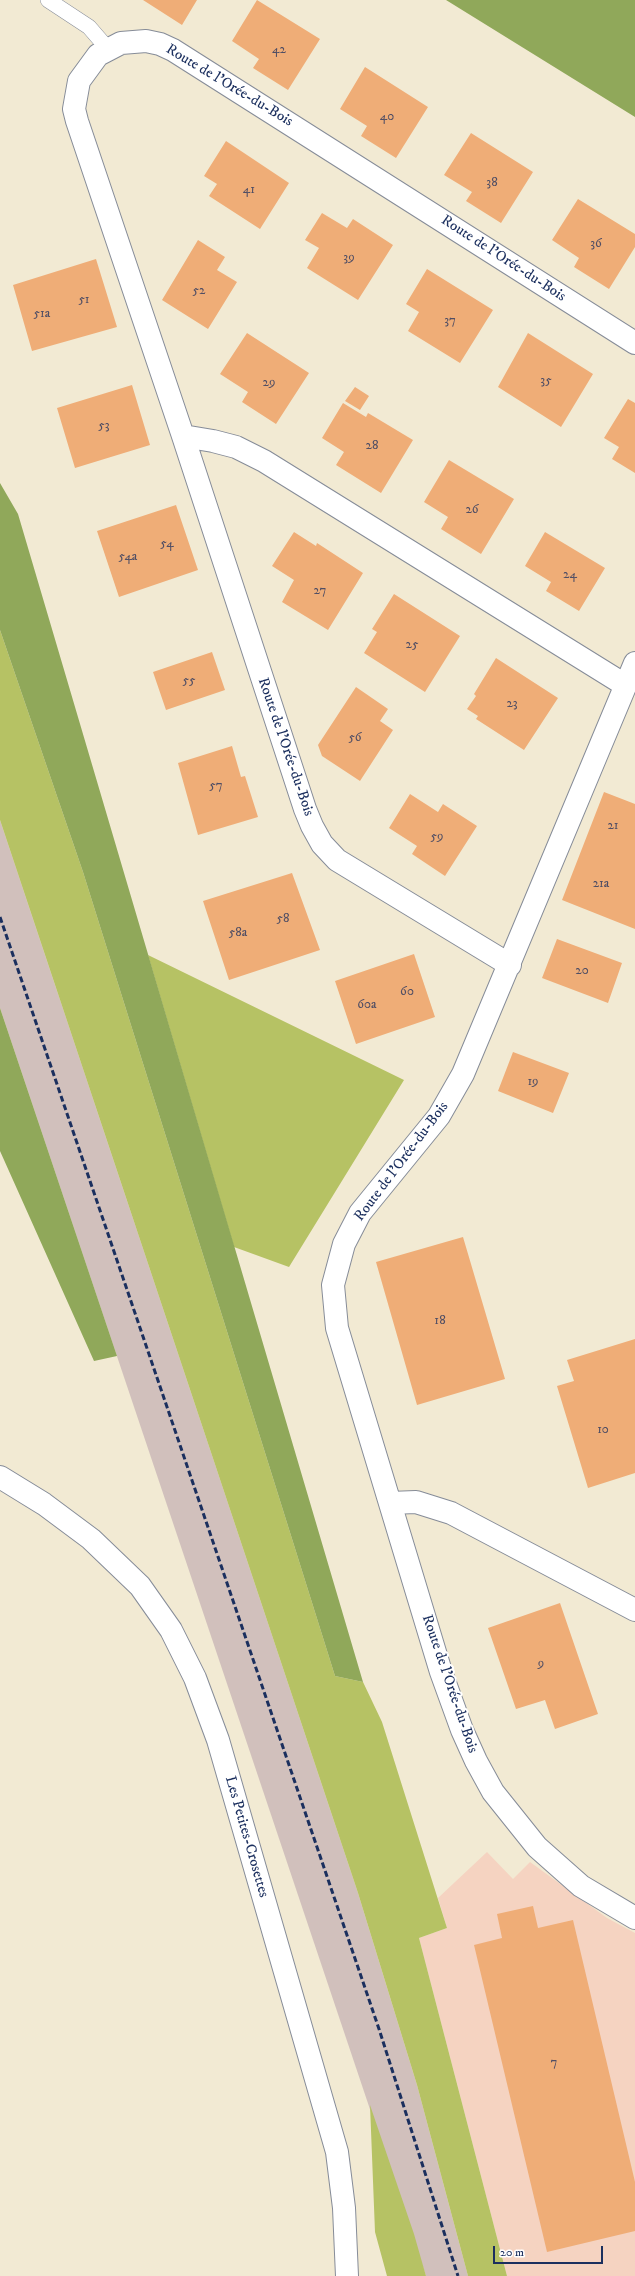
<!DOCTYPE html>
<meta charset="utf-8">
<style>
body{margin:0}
#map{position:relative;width:635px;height:2276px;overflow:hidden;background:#f2ead3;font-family:"IM FELL DW Pica",serif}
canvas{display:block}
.scale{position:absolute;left:493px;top:2246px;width:110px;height:18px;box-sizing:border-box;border:2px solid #1b2f5e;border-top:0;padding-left:5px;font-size:12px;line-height:14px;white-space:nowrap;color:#1b2f5e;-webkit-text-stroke:3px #fff;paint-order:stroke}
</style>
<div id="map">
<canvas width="635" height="2276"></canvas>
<div class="scale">20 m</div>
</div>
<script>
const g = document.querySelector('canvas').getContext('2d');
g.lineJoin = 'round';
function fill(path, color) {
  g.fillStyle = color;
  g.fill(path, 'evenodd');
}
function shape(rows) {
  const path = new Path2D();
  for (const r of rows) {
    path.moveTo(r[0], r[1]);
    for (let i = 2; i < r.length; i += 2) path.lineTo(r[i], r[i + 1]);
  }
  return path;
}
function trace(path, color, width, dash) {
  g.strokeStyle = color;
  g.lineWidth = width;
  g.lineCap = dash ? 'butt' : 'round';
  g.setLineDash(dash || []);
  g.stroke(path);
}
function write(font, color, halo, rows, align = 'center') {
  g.font = font + ' "IM FELL DW Pica",serif';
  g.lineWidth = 4;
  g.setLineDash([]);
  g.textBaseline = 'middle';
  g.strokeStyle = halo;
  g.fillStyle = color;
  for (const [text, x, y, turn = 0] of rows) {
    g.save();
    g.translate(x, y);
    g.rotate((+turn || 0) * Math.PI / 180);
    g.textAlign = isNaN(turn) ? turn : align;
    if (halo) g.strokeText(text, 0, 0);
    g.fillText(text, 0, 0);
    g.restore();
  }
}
fill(shape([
 [487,1852,513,1879,530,1862,607,1918,635,1933,635,2276,507,2276,419,1938,447,1928,438,1898]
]), '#f5d3c1');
fill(shape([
 [0,820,358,1893,417,2085,468,2276,426,2276,0,1008]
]), '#d1c0bc');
fill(shape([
 [0,630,83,872,335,1676,363,1682,382,1722,447,1928,419,1938,507,2276,468,2276,417,2085,358,1893,0,820],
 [148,955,404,1080,289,1267,234,1247],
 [370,2105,414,2234,426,2276,387,2276,375,2232]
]), '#b6c264');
fill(shape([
 [446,0,635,0,635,117],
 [0,483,18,514,363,1682,335,1676,83,872,0,630],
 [0,1008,117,1356,94,1361,0,1151]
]), '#90a85a');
fill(shape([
 [143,0,197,0,182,25],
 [257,0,320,39,288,90,253,68,259,59,232,41],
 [365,67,428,107,396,158,361,136,367,126,340,109],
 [471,133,533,172,501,223,466,201,472,192,444,175],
 [226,141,289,183,260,229,209,196,217,184,204,176],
 [578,199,635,234,635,247,609,289,574,267,579,258,552,240],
 [322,213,347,228,353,219,393,245,358,300,307,268,319,248,305,240],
 [198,240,225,257,217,270,237,282,208,329,162,300],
 [96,259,117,327,32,351,13,285],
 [427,269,493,310,460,363,408,331,419,312,406,304],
 [247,333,309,373,276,424,242,402,248,392,220,374],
 [528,333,593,374,561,427,498,387],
 [132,385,150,445,75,468,57,408],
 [355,387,369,396,360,410,345,401],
 [628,399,635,403,635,473,612,459,619,447,604,438],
 [343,403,366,417,368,413,413,440,381,493,336,465,344,452,322,438],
 [449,460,514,499,481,554,441,529,448,517,424,502],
 [176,505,198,570,119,597,97,531],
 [294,532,316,546,317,543,363,573,328,630,282,602,294,580,272,566],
 [545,532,605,568,579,611,546,591,551,582,525,566],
 [394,594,460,636,425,692,364,653,377,632,372,629],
 [212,652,225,690,166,710,153,672],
 [496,658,558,698,524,750,476,719,478,716,467,709,476,696,474,694],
 [356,687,388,709,380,721,393,730,360,781,322,756,318,745],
 [232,746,241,777,245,776,258,817,198,835,178,763],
 [604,792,635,804,635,929,562,900],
 [410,794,438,812,443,804,477,826,445,876,412,854,417,846,389,828],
 [292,873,320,950,229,980,203,901],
 [557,939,622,963,608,1003,542,978],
 [414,954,435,1017,356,1044,335,981],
 [513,1052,569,1073,553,1113,498,1091],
 [463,1237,505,1379,417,1405,376,1262],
 [635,1339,635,1473,588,1488,557,1386,574,1381,567,1360],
 [560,1603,598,1714,555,1729,545,1700,516,1709,488,1628],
 [533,1906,538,1928,573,1920,635,2182,635,2231,547,2252,474,1945,502,1938,497,1914]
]), '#efad77');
const lane = shape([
 [48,0,89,27,108,49]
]);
const street = shape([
 [183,436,213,441,236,447,264,461,625,685],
 [635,663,463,1074,439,1116,360,1213,344,1244,333,1285,337,1328,441,1672,462,1730,476,1761,493,1792,537,1847,581,1886,635,1918],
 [510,965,337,860,322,844,312,826,305,809,183,436,77,121,74,109,79,81,98,55,121,43,146,41,160,44,173,50,635,343],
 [0,1477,44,1504,91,1539,140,1586,171,1630,195,1678,218,1740,337,2152,344,2208,347,2276],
 [390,1503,416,1502,451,1513,635,1610]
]);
trace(lane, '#868c98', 16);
trace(street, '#868c98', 24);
trace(lane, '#fff', 15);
trace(street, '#fff', 22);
trace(shape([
 [0,917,379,2029,458,2276]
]), '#1b2f5e', 3, [6, 3]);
write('13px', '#504e64', null, [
 ["42",279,50],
 ["40",387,117],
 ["38",492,183],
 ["41",249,190],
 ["36",596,244],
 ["39",349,258],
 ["52",199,291],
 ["51",84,300],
 ["51a",42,314],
 ["37",450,321],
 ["35",546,381],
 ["29",269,383],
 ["53",104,426],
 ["28",372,446],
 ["26",472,510],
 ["54",167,544],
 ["54a",128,557],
 ["24",570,575],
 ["27",320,591],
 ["25",412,645],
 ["55",189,681],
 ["23",512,704],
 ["56",355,738],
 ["57",216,786],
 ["21",613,826],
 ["59",437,837],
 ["21a",601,884],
 ["58",283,919],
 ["58a",238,933],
 ["20",582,971],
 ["60",407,992],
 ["60a",367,1005],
 ["19",533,1082],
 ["18",440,1321],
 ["10",603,1430],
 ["9",541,1664],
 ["7",554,2063]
]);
write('15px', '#1b2f5e', '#fff', [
 ["Route de l'Orée-du-Bois",229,86,31],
 ["Route de l'Orée-du-Bois",503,259,33],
 ["Route de l'Orée-du-Bois",285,747,71],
 ["Route de l'Orée-du-Bois",402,1162,-53],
 ["Route de l'Orée-du-Bois",449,1684,71],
 ["Les Petites-Crosettes",246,1837,74]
]);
</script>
